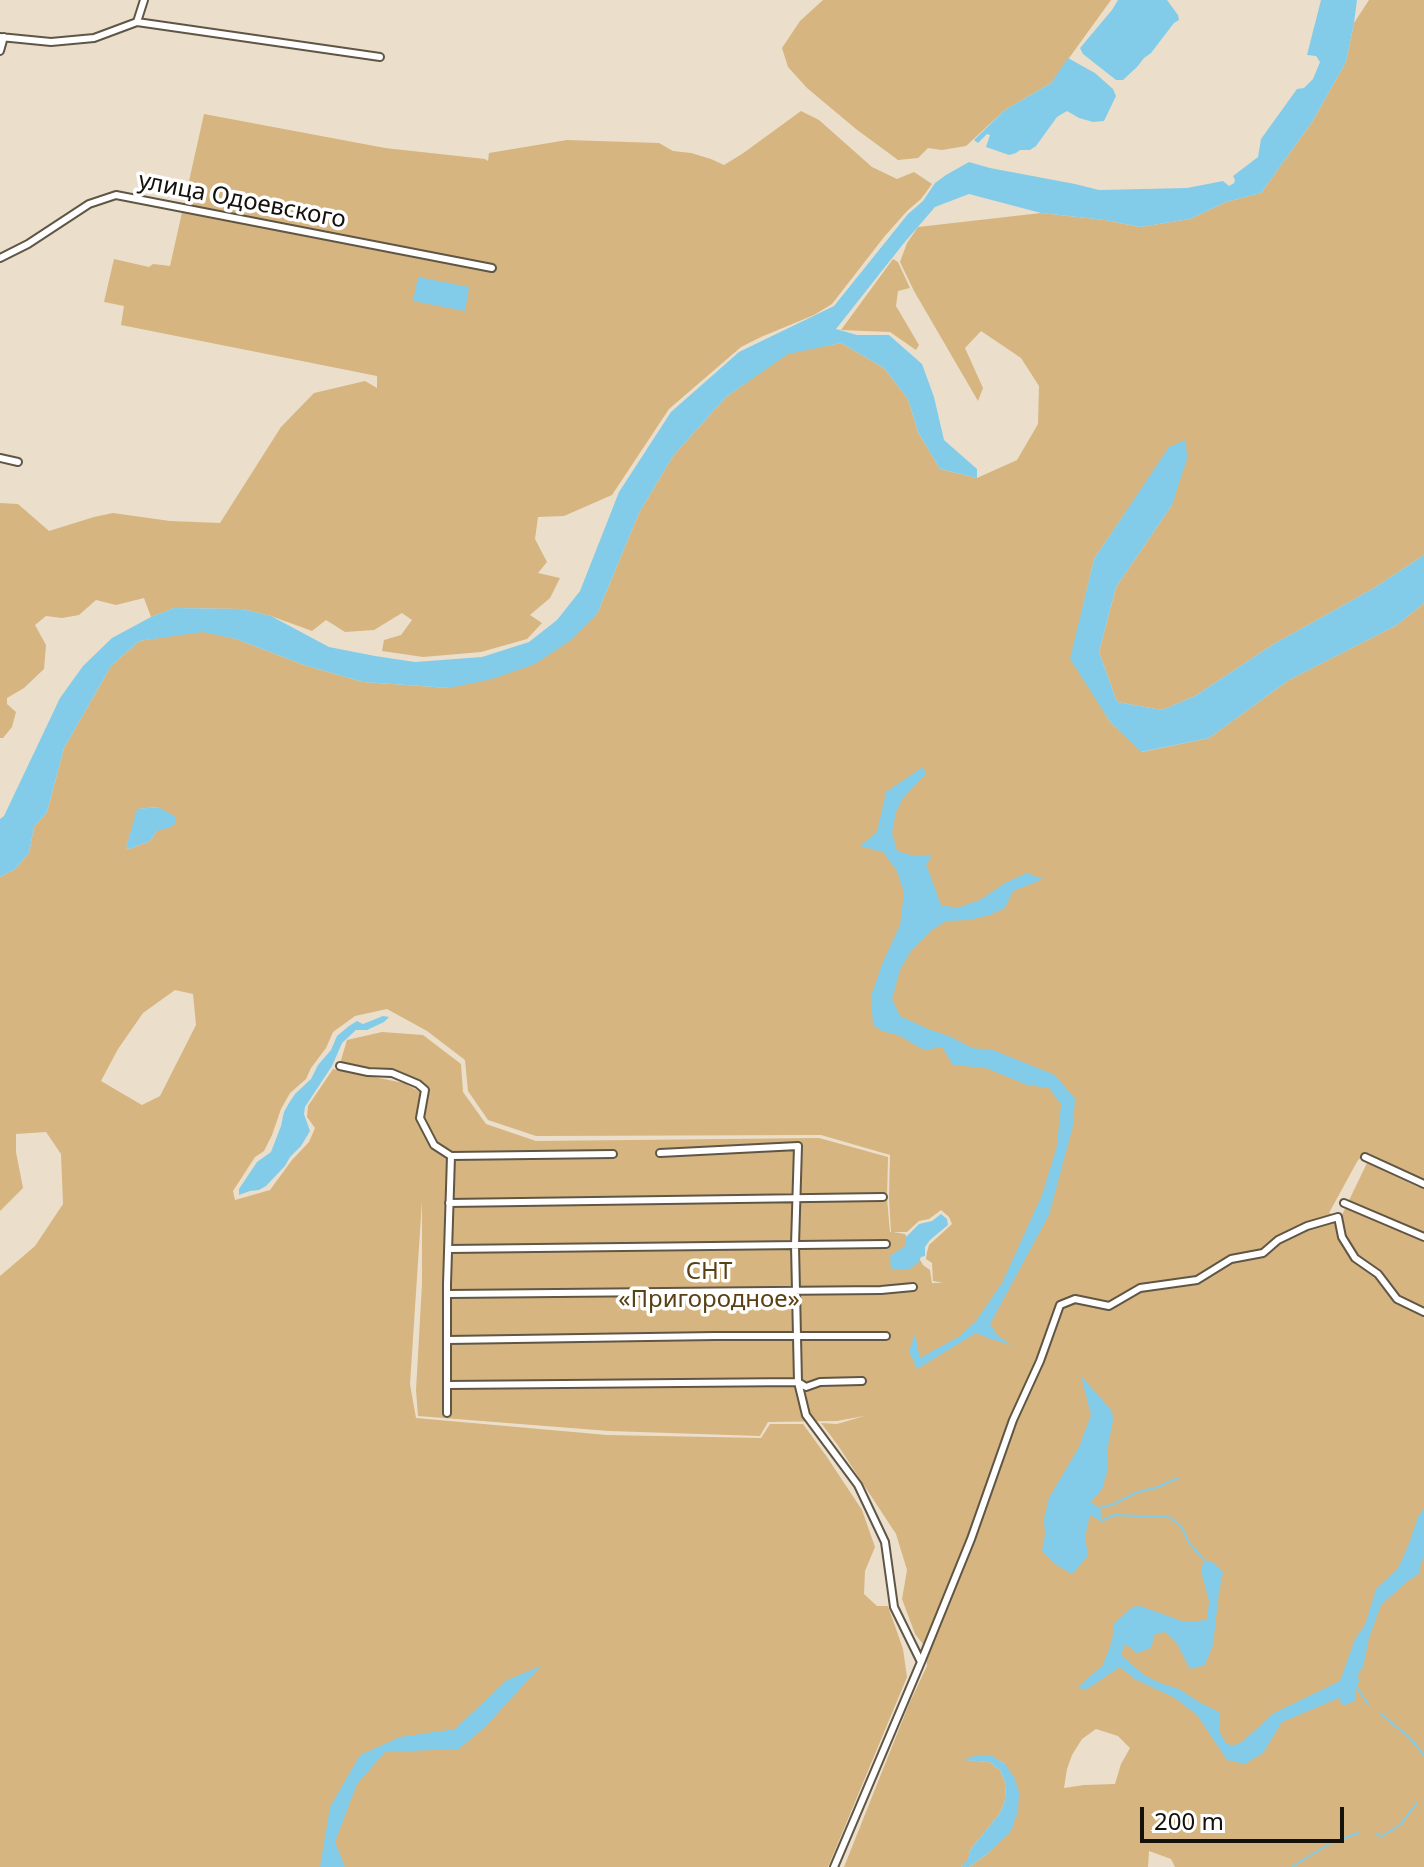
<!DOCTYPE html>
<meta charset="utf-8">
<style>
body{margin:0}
#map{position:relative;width:1424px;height:1867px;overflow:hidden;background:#ebdfcb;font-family:"Noto Sans",sans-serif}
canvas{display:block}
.scale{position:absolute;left:1140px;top:1807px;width:204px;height:36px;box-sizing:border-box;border:4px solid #15110b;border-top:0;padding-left:10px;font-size:24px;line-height:28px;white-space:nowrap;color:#15110b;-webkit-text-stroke:6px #fff;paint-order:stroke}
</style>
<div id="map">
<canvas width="1424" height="1867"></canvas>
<div class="scale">200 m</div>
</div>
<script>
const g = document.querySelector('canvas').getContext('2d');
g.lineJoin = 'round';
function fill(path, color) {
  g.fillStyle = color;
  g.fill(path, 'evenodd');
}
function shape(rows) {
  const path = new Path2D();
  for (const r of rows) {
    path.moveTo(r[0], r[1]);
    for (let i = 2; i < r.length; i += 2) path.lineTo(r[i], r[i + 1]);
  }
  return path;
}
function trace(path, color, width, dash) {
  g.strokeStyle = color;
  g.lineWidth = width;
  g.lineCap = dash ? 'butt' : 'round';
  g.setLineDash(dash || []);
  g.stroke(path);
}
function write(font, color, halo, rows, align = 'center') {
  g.font = font + ' "Noto Sans",sans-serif';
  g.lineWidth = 7;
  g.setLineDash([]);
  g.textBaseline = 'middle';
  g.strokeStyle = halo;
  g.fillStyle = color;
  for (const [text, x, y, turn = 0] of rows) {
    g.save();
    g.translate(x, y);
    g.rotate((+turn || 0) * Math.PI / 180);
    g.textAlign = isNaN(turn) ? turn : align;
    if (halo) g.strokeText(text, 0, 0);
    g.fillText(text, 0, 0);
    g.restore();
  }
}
fill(shape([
 [823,0,1111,0,1051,83,1005,110,966,146,942,150,928,148,918,158,898,160,856,129,807,88,788,67,782,48,800,21],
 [1369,0,1424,0,1424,555,1374,588,1272,645,1195,696,1162,710,1117,702,1099,652,1116,587,1172,505,1169,448,1094,559,1071,658,1111,723,1142,752,1209,738,1289,680,1397,625,1424,603,1424,1180,1368,1153,1358,1160,1329,1213,1341,1217,1367,1163,1418,1187,1424,1185,1424,1867,1175,1867,1171,1859,1149,1851,1148,1867,969,1867,987,1854,1010,1831,1005,1764,991,1756,975,1756,966,1760,989,1762,1000,1770,1006,1784,1005,1800,1000,1813,970,1850,968,1860,961,1867,844,1867,909,1704,927,1666,926,1648,915,1634,902,1599,907,1570,896,1534,837,1444,821,1423,837,1424,864,1416,837,1421,768,1422,760,1436,609,1431,418,1416,416,1390,422,1284,422,1201,410,1384,416,1418,607,1435,761,1438,770,1424,803,1424,827,1457,862,1510,875,1547,865,1571,864,1594,877,1606,888,1606,903,1649,907,1677,828,1867,0,1867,0,1276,35,1246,63,1204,61,1154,46,1132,16,1134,16,1152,23,1188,0,1211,0,877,15,869,29,853,34,827,47,812,64,748,111,666,139,641,203,631,236,639,304,665,363,682,449,688,597,614,639,513,673,456,726,397,788,353,841,343,884,368,908,399,918,432,940,469,977,478,1017,460,1038,424,1039,386,1021,358,981,331,965,348,983,388,978,401,914,291,900,262,907,243,918,227,1041,213,1105,220,1140,227,1190,219,1226,202,1261,193,1312,122,1346,62,1354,23],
 [158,807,169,814,150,841,129,849,126,848,138,809],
 [175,990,193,994,196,1025,160,1096,142,1105,101,1081,118,1049,143,1013],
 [387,1009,427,1031,465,1060,468,1091,488,1120,536,1136,821,1135,890,1155,889,1198,891,1232,890,1232,887,1198,888,1157,819,1138,536,1141,486,1124,463,1092,461,1064,423,1035,382,1032,347,1040,341,1060,344,1065,361,1069,373,1067,395,1069,420,1081,427,1086,423,1117,422,1093,404,1083,333,1069,308,1106,307,1117,315,1128,309,1142,292,1160,270,1190,235,1200,233,1191,255,1157,264,1151,272,1135,281,1109,290,1093,306,1079,311,1068,326,1048,333,1032,355,1016],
 [941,1210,949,1217,952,1224,929,1245,927,1252,926,1259,932,1263,933,1281,943,1283,932,1283,930,1270,923,1265,905,1234,893,1232,907,1232,919,1221,929,1219],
 [1096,1729,1118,1736,1130,1748,1121,1764,1115,1784,1084,1785,1064,1788,1067,1769,1072,1755,1082,1739],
 [801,111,819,120,872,167,897,179,914,172,932,184,921,199,907,211,884,237,832,304,814,315,761,337,741,347,669,409,612,495,564,516,538,517,535,539,547,562,538,573,560,578,550,598,530,615,542,623,527,639,481,652,423,657,382,651,384,640,401,635,412,620,402,613,374,630,345,632,326,620,312,631,271,616,242,609,174,608,151,617,144,598,116,605,96,600,79,615,62,618,46,616,35,625,46,645,44,669,24,688,7,698,7,704,16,712,12,727,3,738,0,738,0,503,18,504,49,531,94,517,113,513,170,521,220,523,281,427,314,393,365,381,377,388,377,376,121,325,124,306,104,302,114,259,149,267,153,264,170,266,204,114,385,148,485,159,488,161,489,153,567,140,659,143,673,151,691,153,711,159,724,165,742,154],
 [893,259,898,262,910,288,898,291,896,306,919,345,916,350,890,332,841,330]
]), '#d6b580');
fill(shape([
 [1118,0,1167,0,1178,15,1179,20,1174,23,1151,53,1144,58,1137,67,1123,80,1116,80,1083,54,1080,48,1112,10],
 [1321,0,1357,0,1354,23,1346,62,1312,122,1261,193,1226,202,1190,219,1140,227,1105,220,1041,213,969,194,935,207,904,243,836,329,857,335,889,335,922,364,934,397,944,440,977,469,977,478,940,469,918,432,908,399,884,368,841,343,788,354,726,397,673,456,639,513,597,614,571,640,535,664,492,679,449,688,363,682,304,665,236,639,203,632,139,641,111,666,64,748,47,812,34,827,29,853,15,869,0,877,0,819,4,816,60,698,83,666,112,638,151,617,174,608,242,609,271,616,329,647,375,656,415,662,482,657,529,642,557,620,580,591,619,492,671,412,739,352,834,306,908,214,923,201,935,183,946,175,969,162,990,168,1075,184,1099,190,1187,188,1223,181,1229,186,1234,183,1235,180,1233,176,1258,157,1261,139,1297,89,1304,88,1313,79,1320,62,1316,56,1307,55],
 [1068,58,1095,73,1113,89,1116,96,1104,121,1093,122,1079,118,1067,111,1057,117,1036,146,1030,150,1020,150,1016,153,1009,155,986,147,990,135,987,134,978,143,974,140,1005,110,1051,83],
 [418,277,469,287,465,311,413,301],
 [1186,440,1187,459,1172,505,1116,587,1099,652,1117,702,1162,710,1195,696,1272,645,1374,588,1424,555,1424,603,1397,625,1289,680,1209,738,1141,752,1111,723,1070,659,1094,559,1169,447],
 [923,767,926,774,903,798,896,812,892,832,897,851,914,856,933,855,926,864,941,905,957,908,980,900,1005,883,1027,873,1043,879,1013,891,1005,908,990,915,969,920,946,921,932,930,911,951,900,970,892,999,900,1016,928,1029,951,1037,972,1048,993,1050,1055,1075,1075,1099,1073,1126,1049,1215,990,1324,997,1335,1011,1345,988,1338,976,1333,917,1369,909,1351,915,1334,920,1358,960,1336,976,1321,1002,1283,1042,1195,1057,1146,1061,1104,1049,1088,1027,1085,986,1068,953,1065,942,1047,924,1050,898,1035,882,1031,873,1025,871,996,883,962,900,925,904,893,897,871,883,852,860,846,877,832,886,792],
 [158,807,176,817,176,823,171,827,157,831,150,841,129,849,126,848,137,809],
 [383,1016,389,1017,384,1022,367,1030,356,1030,342,1043,332,1066,305,1107,304,1114,310,1131,301,1146,290,1157,285,1166,266,1186,259,1190,250,1191,239,1195,239,1189,257,1162,271,1152,281,1126,284,1112,289,1103,295,1094,311,1079,318,1065,331,1050,337,1036,349,1026,357,1021,363,1024],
 [941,1214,947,1219,948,1225,930,1240,925,1247,925,1256,921,1257,918,1263,908,1270,891,1269,890,1256,905,1246,905,1238,919,1224,932,1221],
 [1081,1376,1112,1411,1113,1421,1108,1446,1108,1469,1102,1489,1091,1502,1099,1508,1101,1521,1090,1515,1085,1536,1088,1556,1072,1574,1055,1564,1042,1551,1045,1535,1044,1519,1049,1498,1079,1447,1091,1415],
 [1424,1508,1424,1558,1421,1562,1420,1571,1419,1574,1409,1580,1381,1605,1369,1638,1363,1667,1358,1674,1359,1683,1356,1686,1356,1700,1343,1706,1339,1698,1282,1722,1263,1753,1245,1764,1227,1760,1197,1715,1175,1698,1135,1679,1120,1667,1087,1689,1077,1688,1103,1665,1112,1641,1114,1624,1132,1607,1140,1606,1185,1622,1207,1620,1209,1601,1201,1571,1204,1560,1214,1563,1223,1572,1219,1592,1213,1645,1205,1665,1190,1669,1176,1642,1165,1632,1155,1634,1151,1648,1137,1653,1125,1644,1121,1655,1144,1675,1160,1683,1179,1689,1199,1702,1219,1712,1220,1733,1226,1743,1232,1746,1242,1742,1274,1713,1340,1681,1355,1639,1365,1625,1376,1589,1398,1568,1408,1546,1418,1517],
 [541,1666,485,1727,459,1749,385,1752,357,1784,335,1842,345,1867,320,1867,330,1807,360,1755,400,1737,455,1729,507,1680],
 [975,1756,992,1756,1005,1764,1015,1779,1019,1793,1018,1811,1011,1831,987,1854,969,1867,961,1867,968,1859,970,1850,1000,1813,1005,1800,1006,1784,1000,1770,989,1762,962,1760]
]), '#82ccea');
trace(shape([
 [1178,1478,1158,1487,1138,1492,1114,1504,1099,1508,1101,1521,1114,1515,1169,1517,1181,1526,1189,1543,1204,1560],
 [1356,1686,1368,1704],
 [1381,1714,1409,1737,1424,1755],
 [1377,1835,1382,1836,1400,1825,1417,1803],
 [1292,1867,1332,1842,1359,1833]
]), '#82ccea', 2);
const minor = shape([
 [137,22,144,0],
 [0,37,51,42,94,38,137,22,380,57],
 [0,51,4,37],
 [0,258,28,244,89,204,116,195,492,268],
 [0,458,18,462],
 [340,1066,368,1072,392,1073,418,1084,425,1090,420,1118,434,1145,451,1156,447,1284,447,1413],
 [660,1153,798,1146,795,1245,798,1382,806,1415,858,1485,885,1542,894,1607,921,1662,834,1867],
 [451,1156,613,1154],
 [1365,1157,1424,1184],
 [449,1203,883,1197],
 [1344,1203,1424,1237],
 [449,1249,886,1244],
 [448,1294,881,1290,913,1287],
 [448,1340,715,1336,886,1336],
 [447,1385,798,1382,806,1387,820,1382,862,1381],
 [921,1662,971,1539,1013,1420,1040,1361,1060,1305,1075,1299,1109,1306,1140,1288,1197,1280,1231,1259,1263,1253,1278,1240,1307,1226,1338,1217,1342,1237,1355,1258,1378,1274,1397,1299,1424,1312]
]);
trace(minor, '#605645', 10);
trace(minor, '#fff', 6);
write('24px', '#15110b', '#fff', [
 ["улица Одоевского",242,201,11]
]);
write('24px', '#594114', '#fff', [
 ["СНТ",709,1272],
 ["«Пригородное»",709,1300]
]);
</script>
